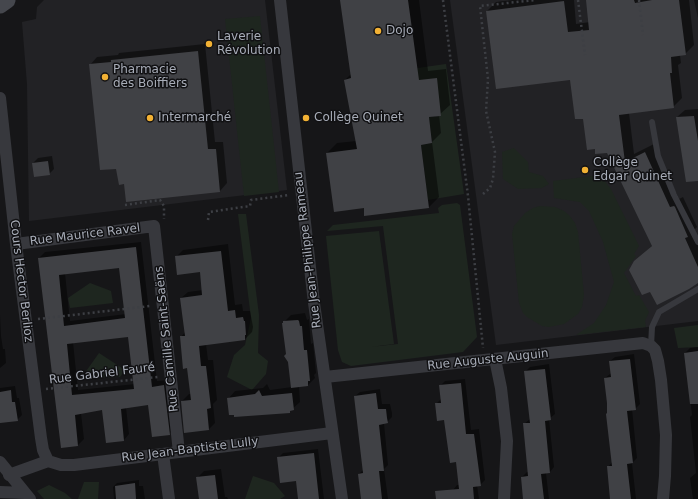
<!DOCTYPE html>
<meta charset="utf-8">
<style>
body{margin:0}
canvas{display:block;background:#161618}
</style>
<canvas width="698" height="499"></canvas>
<script>
const g = document.querySelector('canvas').getContext('2d');
g.lineJoin = 'round';
function fill(path, color) {
  g.fillStyle = color;
  g.fill(path, 'evenodd');
}
function shape(rows) {
  const path = new Path2D();
  for (const r of rows) {
    path.moveTo(r[0], r[1]);
    for (let i = 2; i < r.length; i += 2) path.lineTo(r[i], r[i + 1]);
  }
  return path;
}
function trace(path, color, width, dash) {
  g.strokeStyle = color;
  g.lineWidth = width;
  g.lineCap = dash ? 'butt' : 'round';
  g.setLineDash(dash || []);
  g.stroke(path);
}
function write(font, color, halo, rows, align = 'center') {
  g.font = font + ' "DejaVu Sans",sans-serif';
  g.lineWidth = 3;
  g.setLineDash([]);
  g.textBaseline = 'middle';
  g.strokeStyle = halo;
  g.fillStyle = color;
  for (const [text, x, y, turn = 0] of rows) {
    g.save();
    g.translate(x, y);
    g.rotate((+turn || 0) * Math.PI / 180);
    g.textAlign = isNaN(turn) ? turn : align;
    if (halo) g.strokeText(text, 0, 0);
    g.fillText(text, 0, 0);
    g.restore();
  }
}
fill(shape([
 [44,0,265,0,287,190,29,221,27,84,22,22,36,19,37,7],
 [450,0,694,0,698,18,698,321,496,345]
]), '#222225');
fill(shape([
 [260,16,279,192,244,196,225,19],
 [446,64,464,194,428,200,421,145,432,143,429,117,441,116,369,85,367,75],
 [514,148,528,162,529,172,543,176,549,184,542,188,518,189,503,179,502,152],
 [600,175,611,189,639,246,634,254,636,256,624,273,636,296,639,295,649,312,645,321,646,327,576,335,594,323,606,305,614,282,603,242,589,211,580,202,554,198,553,181],
 [457,203,460,205,477,337,463,352,351,366,342,362,338,350,326,236,379,231,394,344,370,347,398,344,383,226,327,231,333,225,439,213,438,208,442,205],
 [540,206,555,207,564,211,569,215,575,223,578,232,584,295,582,307,578,314,564,324,549,327,542,326,527,317,523,313,519,303,512,234,514,226,525,213,533,208],
 [238,214,246,214,259,315,258,353,268,361,266,374,252,390,227,377,234,355,245,345,251,318],
 [90,283,111,291,113,303,70,308,68,298],
 [698,325,698,347,678,348,674,328],
 [99,353,125,370,120,377,92,378,82,377],
 [253,476,274,483,285,496,280,499,245,499],
 [84,482,99,482,98,499,78,499],
 [49,485,65,493,72,499,44,499,37,491]
]), '#1e261f');
fill(shape([
 [341,0,419,0,428,71,446,69,450,105,439,115,441,133,432,142,439,197,429,207,365,215,364,207,327,153,337,143,356,141,345,80,351,74],
 [513,0,574,0,576,24,590,22,587,0,689,0,694,45,685,54,680,55,681,63,678,65,682,98,673,107,629,113,634,154,654,144,679,199,683,197,697,227,694,230,698,239,698,282,635,262,653,245,608,152,595,148,571,79,487,11,496,2],
 [205,44,215,142,223,142,227,183,220,191,127,200,125,183,117,167,90,65,97,57,118,55,119,53],
 [698,109,698,180,677,117,685,110],
 [52,156,54,169,49,174,33,163,38,158],
 [141,242,157,381,170,380,175,428,169,434,149,404,126,407,129,434,124,440,103,409,81,413,84,439,78,445,62,447,39,258,45,252],
 [120,267,126,314,70,321,65,273],
 [129,336,135,384,78,390,73,342],
 [228,244,235,305,242,304,243,311,250,311,253,327,252,332,245,339,206,344,208,360,213,360,217,400,213,404,215,423,208,430,182,401,189,394,191,394,188,367,181,337,185,332,181,298,188,292,203,290,200,271,176,257,183,250],
 [305,313,307,320,309,319,311,344,313,343,316,373,314,375,315,378,308,385,299,386,300,402,289,412,228,399,235,391,263,388,267,384,270,390,292,387,289,362,287,355,284,322,291,315],
 [0,314,1,336,3,349,5,349,6,363,0,368],
 [698,347,698,499,693,499,690,478,696,473,690,417,692,415,685,353,690,348],
 [634,354,640,404,635,409,632,409,637,458,632,463,636,499,611,499,608,467,613,461,605,378,610,374,612,373,610,361,615,357],
 [549,364,555,414,549,419,554,467,550,472,546,473,549,499,524,499,522,477,527,472,529,472,524,424,530,419,525,372,530,367],
 [465,379,471,430,479,429,485,480,480,485,477,485,479,499,454,499,453,490,457,485,460,485,457,461,444,419,436,404,441,399,440,386,445,381],
 [15,386,17,398,19,398,22,415,17,420,0,422,0,388],
 [380,389,382,404,390,404,392,413,392,417,387,422,384,423,388,465,384,469,388,499,362,499,359,474,364,469,355,396,360,392],
 [318,449,324,499,299,499,297,480,278,458,283,453],
 [221,469,225,497,227,497,228,499,200,499,197,478,204,471],
 [139,480,139,486,143,486,145,499,114,499,113,487,117,483]
]), '#0007');
fill(shape([
 [340,0,408,0,419,80,437,78,441,116,429,117,432,143,421,145,429,208,364,216,364,208,334,212,326,153,357,149,344,80,351,78],
 [586,0,634,0,635,3,652,0,679,0,686,55,671,57,672,73,670,73,674,108,619,115,625,162,645,152,670,207,674,206,675,207,688,237,685,238,698,267,698,283,689,289,657,305,650,292,642,295,629,270,634,261,652,246,607,153,595,154,595,149,587,150,583,119,575,119,570,80,496,89,486,11,564,1,568,32,589,30],
 [198,51,208,149,216,149,220,192,126,202,124,184,119,185,116,169,100,170,89,64,111,62,111,60],
 [694,116,698,141,698,181,686,182,676,117],
 [48,161,50,175,34,177,32,163],
 [136,247,152,387,164,385,170,435,152,437,148,405,121,409,124,441,106,443,102,410,75,415,78,446,61,448,38,258],
 [119,268,125,318,64,326,59,275],
 [128,337,134,389,72,395,67,344],
 [221,251,228,311,235,310,236,318,243,317,244,321,245,321,246,335,245,335,245,340,199,346,201,366,206,366,211,408,207,409,209,430,184,433,181,401,191,400,187,368,183,369,180,336,185,336,180,298,202,295,200,272,177,275,175,256],
 [298,320,299,321,300,326,302,326,304,350,307,350,310,381,308,381,308,386,291,388,288,362,284,356,286,354,282,323,283,323,283,321],
 [698,351,698,404,690,404,684,353],
 [630,359,636,410,627,411,633,463,627,464,631,499,610,499,607,466,612,466,606,414,607,413,607,403,604,378,611,377,609,361],
 [545,369,551,420,545,421,550,473,541,474,544,499,523,499,521,477,528,476,523,423,530,423,524,371],
 [461,383,466,434,474,434,481,486,473,487,474,499,436,499,435,491,459,489,456,462,450,463,444,420,437,421,435,403,441,403,439,385],
 [11,390,12,402,15,402,18,421,0,423,0,392],
 [259,390,262,396,292,393,294,410,290,411,290,413,234,417,234,415,229,415,227,398,255,394],
 [376,393,378,409,386,409,387,418,388,423,379,425,384,471,379,471,382,499,361,499,358,474,363,473,354,396],
 [314,453,319,499,298,499,296,481,280,483,277,457],
 [215,475,218,499,199,499,196,477],
 [135,483,136,499,116,499,115,486]
]), '#404145');
trace(shape([
 [443,0,468,196,483,348],
 [578,0,585,55],
 [639,0,643,35],
 [483,194,490,188,493,179,495,152,486,111,488,79,480,6,535,0],
 [125,205,160,200,164,206,164,219],
 [208,220,209,212,250,206,251,200,289,195],
 [38,319,150,306],
 [46,389,158,377]
]), '#3d3f44', 2.5, [2, 3]);
trace(shape([
 [652,122,658,156,674,195,698,242],
 [651,346,652,327,659,312,698,289]
]), '#37383d', 6);
trace(shape([
 [280,0,314,303,342,499],
 [0,98,16,244,41,438,43,450,48,461],
 [16,244,154,226,179,452],
 [495,359,501,388,507,441,504,499],
 [325,377,643,343,651,346,655,350,658,361,661,380,666,435,665,476,663,499],
 [163,454,169,499],
 [48,461,61,465,74,465,332,433],
 [0,462,30,499],
 [9,475,48,461],
 [0,492,25,493]
]), '#37383d', 12);
trace(shape([
 [0,5,7,0]
]), '#45474d', 17);
for (const [x, y, r, color] of [
 [378,31,4,"#f2b134"],
 [209,44,4,"#f2b134"],
 [105,77,4,"#f2b134"],
 [150,118,4,"#f2b134"],
 [306,118,4,"#f2b134"],
 [585,170,4,"#f2b134"]
]) {
  const dot = new Path2D();
  dot.arc(x, y, r, 0, 2 * Math.PI);
  g.fillStyle = color;
  g.fill(dot);
  trace(dot, '#111113', 1.5);
}
write('12px', '#a8adb8', '#111113', [
 ["Dojo",386,31],
 ["Laverie",217,37],
 ["Révolution",217,51],
 ["Pharmacie",113,70],
 ["des Boiffiers",113,84],
 ["Intermarché",158,118],
 ["Collège Quinet",314,118],
 ["Collège",593,163],
 ["Edgar Quinet",593,177]
], 'left');
write('12px', '#a8adb8', '#111113', [
 ["Rue Maurice Ravel",85,235,-7],
 ["Rue Jean-Philippe Rameau",308,250,-97],
 ["Cours Hector Berlioz",21,281,83],
 ["Rue Camille Saint-Saëns",167,339,-96],
 ["Rue Auguste Auguin",488,360,-6],
 ["Rue Gabriel Fauré",102,374,-7],
 ["Rue Jean-Baptiste Lully",190,450,-7]
]);
</script>
